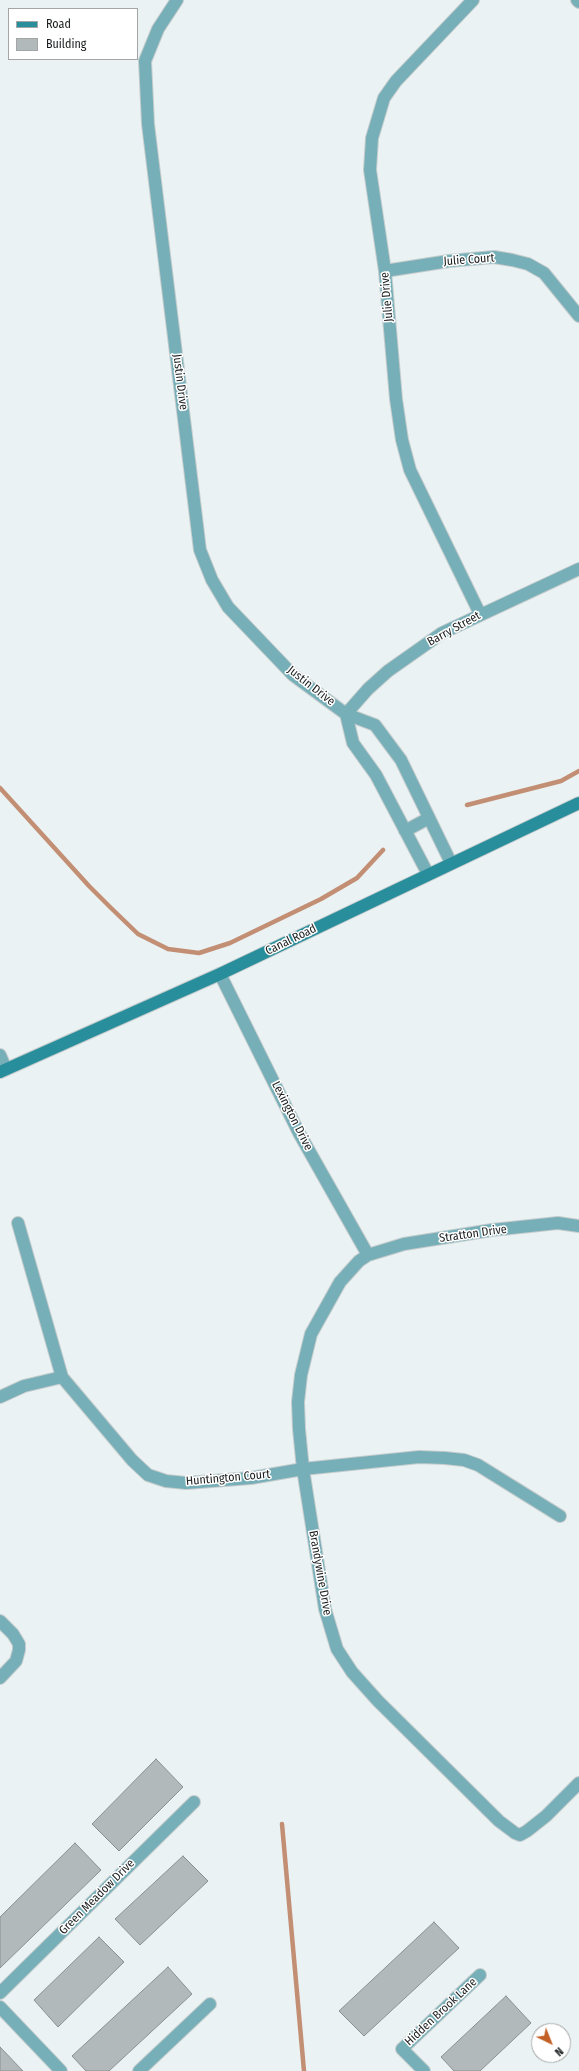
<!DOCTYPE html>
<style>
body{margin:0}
#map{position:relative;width:579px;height:2071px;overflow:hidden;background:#eaf2f3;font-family:"Fira Sans Condensed",sans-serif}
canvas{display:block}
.legend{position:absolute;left:8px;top:8px;width:130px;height:52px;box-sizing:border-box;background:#fff;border:1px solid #a4a5a5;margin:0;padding:5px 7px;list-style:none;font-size:12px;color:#1b1e1f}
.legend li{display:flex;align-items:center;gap:8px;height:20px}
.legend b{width:20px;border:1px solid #a4a5a5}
.north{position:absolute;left:531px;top:2023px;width:40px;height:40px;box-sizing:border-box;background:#fff;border:1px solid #a4a5a5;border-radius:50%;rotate:137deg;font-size:11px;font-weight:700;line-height:16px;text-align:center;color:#1b1e1f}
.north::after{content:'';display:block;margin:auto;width:14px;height:18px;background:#c26025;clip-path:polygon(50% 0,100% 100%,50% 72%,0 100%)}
</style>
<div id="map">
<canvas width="579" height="2071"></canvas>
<ul class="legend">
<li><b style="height:5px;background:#298e9c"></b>Road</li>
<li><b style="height:11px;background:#b2b9bb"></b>Building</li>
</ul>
<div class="north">N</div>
</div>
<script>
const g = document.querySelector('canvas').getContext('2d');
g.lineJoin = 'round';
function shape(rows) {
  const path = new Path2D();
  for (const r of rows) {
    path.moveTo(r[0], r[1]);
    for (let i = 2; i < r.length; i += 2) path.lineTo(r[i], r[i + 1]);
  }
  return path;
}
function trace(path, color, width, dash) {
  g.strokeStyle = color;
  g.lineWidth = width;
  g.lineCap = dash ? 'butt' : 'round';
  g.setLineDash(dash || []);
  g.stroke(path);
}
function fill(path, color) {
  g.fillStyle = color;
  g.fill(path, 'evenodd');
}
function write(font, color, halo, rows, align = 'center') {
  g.font = font + ' "Fira Sans Condensed",sans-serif';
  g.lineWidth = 3;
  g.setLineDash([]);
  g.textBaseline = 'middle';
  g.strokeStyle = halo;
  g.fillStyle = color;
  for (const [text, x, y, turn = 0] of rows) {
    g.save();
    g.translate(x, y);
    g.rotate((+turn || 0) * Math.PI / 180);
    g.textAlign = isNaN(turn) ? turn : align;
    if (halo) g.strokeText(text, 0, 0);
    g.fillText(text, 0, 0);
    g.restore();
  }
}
trace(shape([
 [0,788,89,886,111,908,138,934,168,949,199,953,230,943,321,899,357,878,383,850],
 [467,805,561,781,579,771],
 [282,1824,304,2071]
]), '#c38f74', 4.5);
const building = shape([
 [156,1759,183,1787,119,1851,92,1824,156,1759],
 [75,1843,101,1870,0,1968,0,1917,75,1843],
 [183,1856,208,1881,140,1945,115,1919,183,1856],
 [434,1922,459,1948,364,2036,339,2011,434,1922],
 [99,1937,124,1962,58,2027,34,2000,99,1937],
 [168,1967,192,1994,109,2071,86,2071,72,2056,168,1967],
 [506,1996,531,2023,480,2071,454,2071,441,2057,506,1996],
 [0,2047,23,2071,0,2071,0,2047]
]);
fill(building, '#b2b9bb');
trace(building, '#899192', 1);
const street = shape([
 [177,0,158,29,145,61,148,124,200,550,212,580,228,607,293,675,346,714,368,689,388,671,442,633,579,569],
 [473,0,396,81,384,98,372,138,370,170,385,271,396,399,402,440,410,470,480,614],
 [577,0,579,2],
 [385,271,449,261,494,257,512,260,528,264,544,273,579,316],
 [405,831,429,818],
 [428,874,376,775,353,743,346,714,375,725,401,760,451,863],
 [220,974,299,1133,368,1255],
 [0,1055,6,1069],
 [18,1223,62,1377,132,1460,148,1475,166,1481,186,1483,251,1478,303,1469,419,1457,445,1458,464,1460,478,1465,560,1516],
 [579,1226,558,1223,492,1230,404,1244,368,1255,359,1261,340,1282,311,1334,301,1375,298,1402,299,1429,303,1469,325,1609,337,1649,352,1672,378,1701,499,1821,515,1833,520,1835,527,1831,546,1816,579,1783],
 [0,1397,24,1386,62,1377],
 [0,1621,13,1634,19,1644,19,1650,16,1661,0,1678],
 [0,1993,194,1802],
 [0,2007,61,2071],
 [139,2071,210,2004],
 [424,2071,402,2049,480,1975]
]);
const secondary = shape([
 [0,1072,220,974,579,803]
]);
trace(street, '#c5cccd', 14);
trace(secondary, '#c5cccd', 14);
trace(street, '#76afb8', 12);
trace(secondary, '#298e9c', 12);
write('12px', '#1b1e1f', '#fff', [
 ["Julie Court",469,260,-4],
 ["Julie Drive",387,297,-95],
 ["Justin Drive",180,382,83],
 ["Barry Street",454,629,-29],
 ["Justin Drive",311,686,38],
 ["Canal Road",291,940,-26],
 ["Lexington Drive",292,1116,63],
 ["Stratton Drive",473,1234,-8],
 ["Huntington Court",228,1478,-5],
 ["Brandywine Drive",320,1573,80],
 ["Green Meadow Drive",97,1897,-45],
 ["Hidden Brook Lane",441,2012,-43]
]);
</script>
